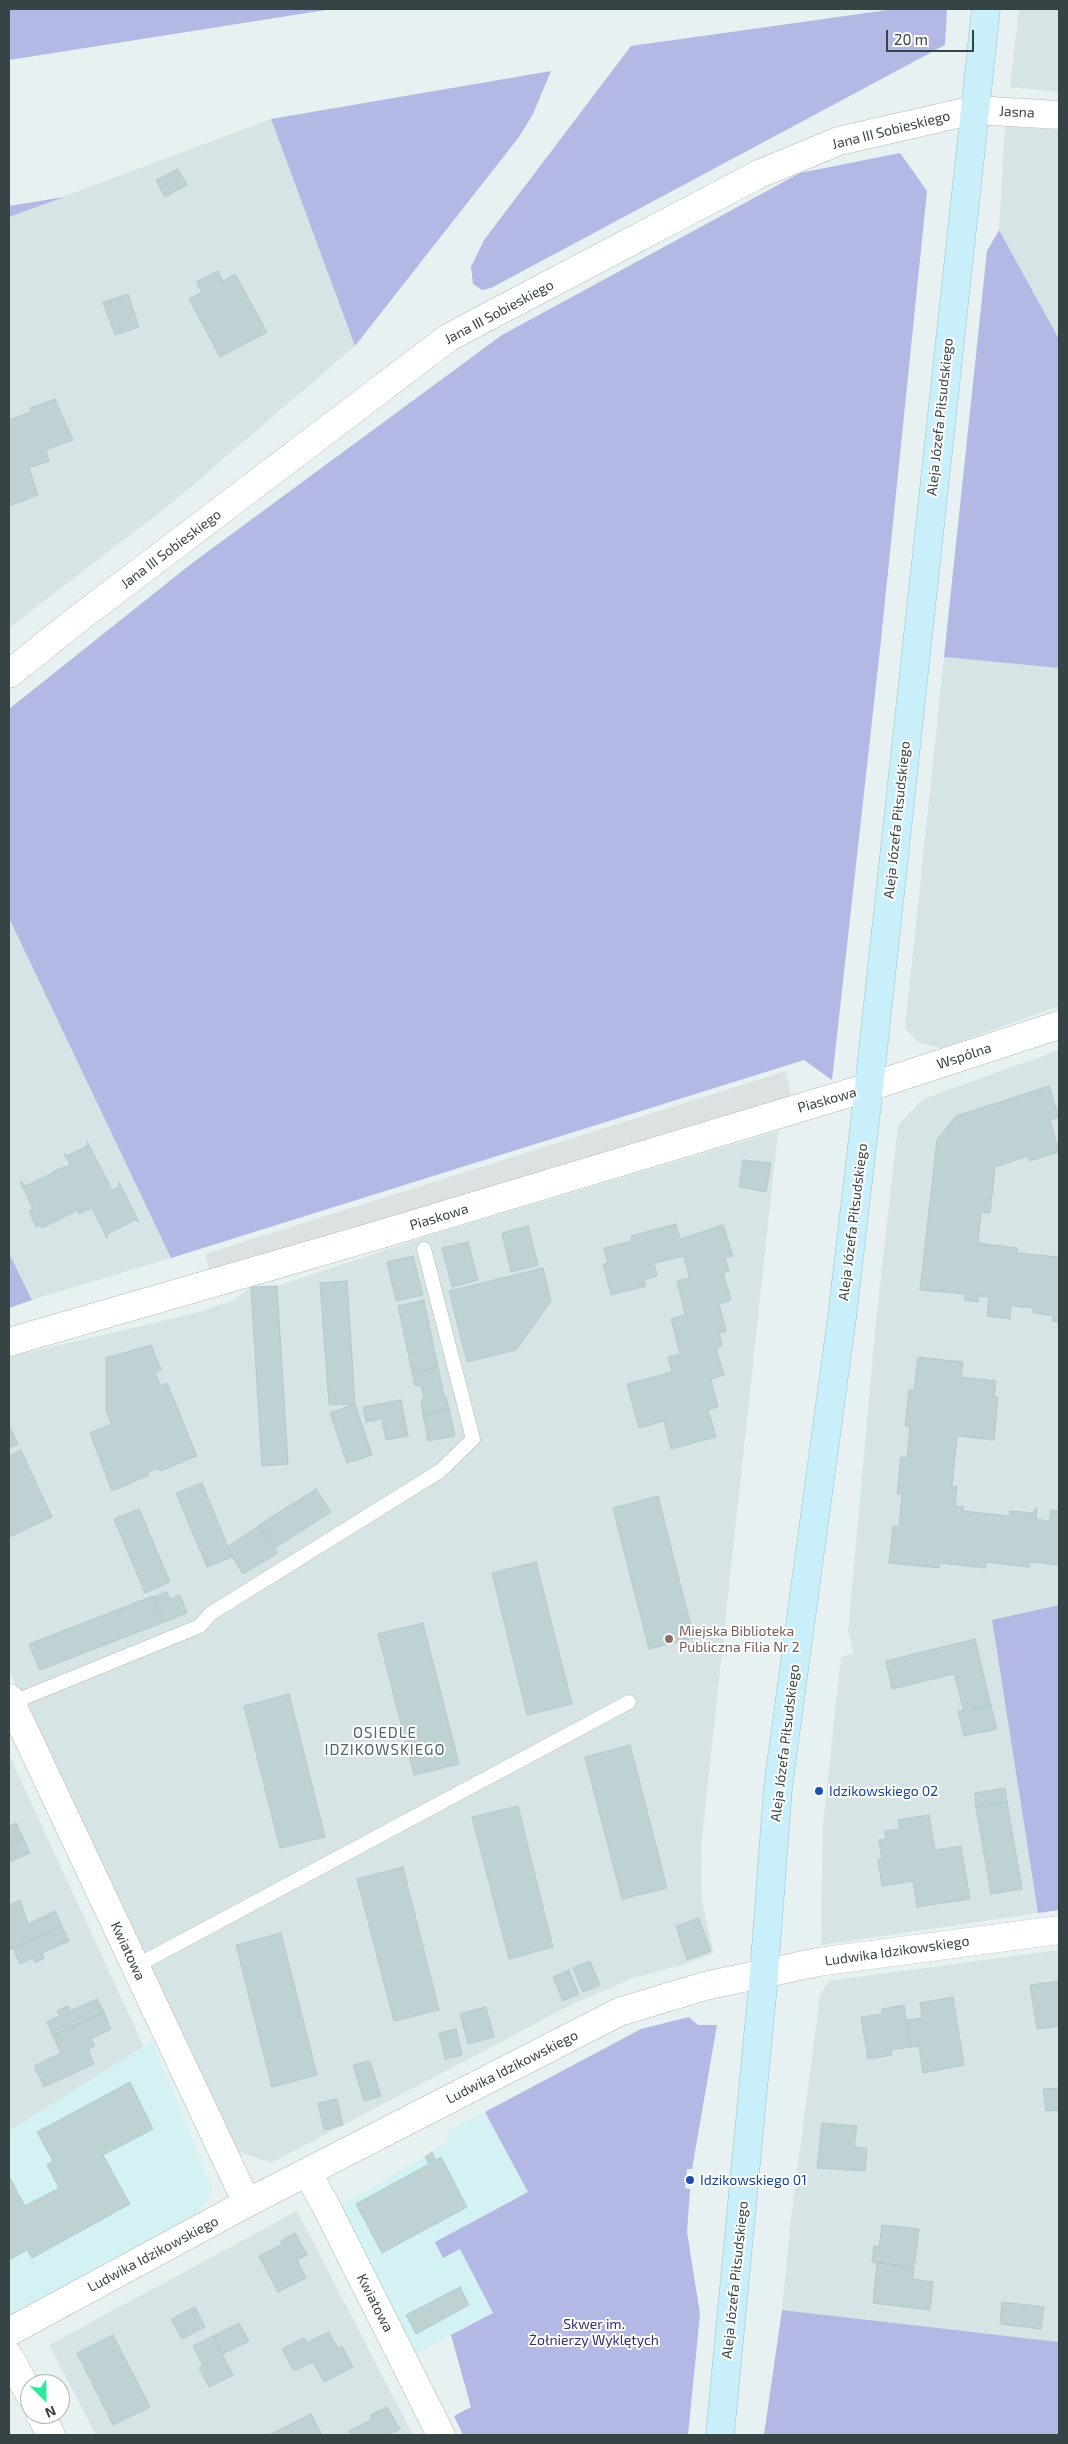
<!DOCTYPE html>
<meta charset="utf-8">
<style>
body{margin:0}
#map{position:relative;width:1068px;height:2444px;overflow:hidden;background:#e7f1f2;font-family:"Exo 2",sans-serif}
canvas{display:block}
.frame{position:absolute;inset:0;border:10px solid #374445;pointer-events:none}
.north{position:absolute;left:20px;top:2374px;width:50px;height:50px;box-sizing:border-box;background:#fff;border:1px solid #afb4b5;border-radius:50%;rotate:157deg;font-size:14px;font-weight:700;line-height:20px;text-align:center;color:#374445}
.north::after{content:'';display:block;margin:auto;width:18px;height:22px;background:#27ea9b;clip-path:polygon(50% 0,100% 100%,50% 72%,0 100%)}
.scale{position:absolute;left:886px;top:30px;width:88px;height:22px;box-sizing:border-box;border:2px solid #374445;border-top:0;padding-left:6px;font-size:15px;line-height:18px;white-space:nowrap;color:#374445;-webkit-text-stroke:4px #fff;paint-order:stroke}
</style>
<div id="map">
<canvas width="1068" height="2444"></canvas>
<div class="frame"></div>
<div class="north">N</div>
<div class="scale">20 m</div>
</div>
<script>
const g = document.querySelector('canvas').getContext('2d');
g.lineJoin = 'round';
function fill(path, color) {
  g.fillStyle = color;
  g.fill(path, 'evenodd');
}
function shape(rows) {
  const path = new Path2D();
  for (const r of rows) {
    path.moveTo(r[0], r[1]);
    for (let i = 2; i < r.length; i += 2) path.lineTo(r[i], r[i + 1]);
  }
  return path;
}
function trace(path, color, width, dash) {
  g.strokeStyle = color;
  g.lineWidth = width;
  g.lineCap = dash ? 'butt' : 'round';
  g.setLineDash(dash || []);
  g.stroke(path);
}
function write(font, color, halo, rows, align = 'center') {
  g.font = font + ' "Exo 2",sans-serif';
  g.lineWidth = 4;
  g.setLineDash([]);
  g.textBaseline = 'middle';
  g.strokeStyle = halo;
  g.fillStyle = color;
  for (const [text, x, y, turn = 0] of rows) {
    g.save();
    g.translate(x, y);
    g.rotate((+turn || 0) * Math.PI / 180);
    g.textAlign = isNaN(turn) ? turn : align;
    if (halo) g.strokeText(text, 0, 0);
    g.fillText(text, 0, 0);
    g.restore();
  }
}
fill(shape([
 [1019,9,1059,9,1059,92,1010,87],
 [271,119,355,346,173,502,9,628,9,217],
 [1005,126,1059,130,1059,339,999,230],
 [944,657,1059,668,1059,1006,942,1048,918,1043,905,1028],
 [9,918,171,1258,32,1300,9,1253],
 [1059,1050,1059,1605,992,1621,1038,1913,821,1945,823,1823,841,1657,854,1653,848,1631,876,1320,898,1125,923,1099],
 [778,1131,701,1848,702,1902,714,1953,686,1964,633,1978,573,2004,271,2163,231,2149,9,1670,9,1357,196,1313,234,1300,251,1287,277,1286,434,1234],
 [9,1755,144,2047,9,2131],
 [1059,1950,1059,2342,782,2310,791,2218,820,1996,828,1981],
 [297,2211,413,2435,96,2435,49,2345]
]), '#d6e4e6');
fill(shape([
 [152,2041,212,2188,206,2202,193,2218,9,2317,9,2131],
 [485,2112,528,2192,435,2242,460,2249,493,2313,415,2354,338,2207,444,2145,450,2130]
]), '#d4f2f3');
fill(shape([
 [9,9,332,9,9,60],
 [895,9,947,9,945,45,491,288,482,290,473,284,471,267,484,240,631,46],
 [551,71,533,114,519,137,355,346,271,119],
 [900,153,927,191,881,640,832,1080,804,1060,171,1258,9,918,9,709,191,564,502,335,800,173],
 [64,197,9,217,9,206],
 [999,230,1059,339,1059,668,944,657,987,251],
 [9,1253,32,1300,9,1308],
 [1059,1605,1059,1910,1038,1913,992,1620],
 [689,2017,698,2025,717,2025,692,2169,687,2169,685,2188,690,2189,687,2232,700,2314,688,2435,463,2435,454,2416,471,2407,451,2335,493,2313,460,2249,443,2258,435,2242,528,2192,485,2112,641,2029],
 [782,2310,1059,2342,1059,2435,764,2435]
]), '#b3b8e4');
fill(shape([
 [786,1071,791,1097,211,1276,205,1254]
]), '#dce1e1');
const building = shape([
 [178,169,187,185,165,197,156,180,178,169],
 [218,271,223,281,235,274,267,332,220,357,189,299,202,292,196,282,218,271],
 [128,294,139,327,115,335,103,302,128,294],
 [55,399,73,440,46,450,49,461,29,468,38,495,9,506,9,420,31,412,30,408,55,399],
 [1049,1086,1059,1117,1050,1120,1059,1152,1030,1161,1028,1156,995,1167,990,1213,981,1212,978,1243,1017,1248,1017,1253,1059,1257,1059,1322,1052,1321,1053,1316,1033,1313,1033,1308,1011,1306,1010,1319,987,1316,989,1297,978,1296,978,1302,964,1300,965,1294,920,1290,937,1140,956,1116,1049,1086],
 [87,1141,112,1190,119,1187,119,1182,139,1222,135,1220,107,1234,107,1238,92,1208,79,1214,78,1210,42,1228,40,1225,36,1227,29,1211,33,1209,20,1181,26,1186,54,1172,53,1171,70,1165,64,1153,67,1156,88,1145,87,1141],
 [743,1160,771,1163,766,1192,739,1187,743,1160],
 [676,1224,680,1239,723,1225,733,1256,725,1258,729,1271,723,1273,731,1300,719,1304,726,1331,719,1333,722,1346,716,1348,724,1375,711,1379,718,1407,708,1410,716,1437,671,1449,664,1421,639,1428,627,1384,672,1372,668,1357,680,1354,671,1319,685,1315,677,1281,689,1278,684,1256,654,1263,657,1276,644,1280,646,1286,611,1295,603,1264,608,1263,604,1248,632,1241,631,1236,676,1224],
 [528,1226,538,1265,511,1272,502,1233,528,1226],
 [468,1242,478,1280,452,1287,442,1248,468,1242],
 [413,1256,423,1295,396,1301,387,1262,413,1256],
 [543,1268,551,1301,516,1350,467,1362,449,1291,543,1268],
 [347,1281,355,1404,329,1405,320,1283,347,1281],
 [277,1286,288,1464,262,1466,251,1287,277,1286],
 [424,1300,438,1367,412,1372,398,1306,424,1300],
 [151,1345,161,1370,155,1373,161,1386,167,1383,197,1456,160,1471,159,1468,148,1472,149,1475,112,1491,90,1433,111,1424,106,1410,106,1358,151,1345],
 [918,1357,963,1362,961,1377,996,1381,994,1397,998,1397,994,1440,957,1436,952,1486,957,1487,955,1506,964,1507,963,1511,1010,1516,1010,1511,1034,1513,1035,1508,1037,1508,1036,1519,1049,1521,1051,1510,1059,1511,1059,1565,1030,1562,1029,1567,986,1562,985,1568,940,1563,939,1568,889,1563,893,1526,899,1527,902,1494,897,1494,901,1457,907,1458,910,1427,905,1426,909,1390,914,1390,918,1357],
 [438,1367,444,1396,446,1396,449,1409,423,1415,421,1400,424,1400,421,1385,415,1386,412,1372,438,1367],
 [401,1400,408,1436,386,1440,382,1419,366,1422,363,1407,401,1400],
 [355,1404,372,1455,347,1463,330,1413,355,1404],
 [449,1409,455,1436,428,1441,423,1415,449,1409],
 [9,1425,18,1444,9,1448,9,1425],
 [21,1450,52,1517,9,1537,9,1456,21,1450],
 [202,1483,232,1557,207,1567,176,1493,202,1483],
 [316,1489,331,1512,275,1548,259,1525,316,1489],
 [658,1496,694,1638,649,1649,613,1508,658,1496],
 [139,1509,170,1582,145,1593,114,1519,139,1509],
 [259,1526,278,1553,243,1574,232,1557,229,1546,259,1526],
 [536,1562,572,1704,527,1715,492,1573,536,1562],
 [167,1592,170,1599,180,1595,187,1613,164,1622,154,1597,167,1592],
 [153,1596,164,1622,40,1670,29,1644,153,1596],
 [423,1623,459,1764,414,1775,378,1634,423,1623],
 [975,1639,991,1706,964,1712,954,1674,892,1689,886,1661,975,1639],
 [289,1694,325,1837,280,1848,244,1706,289,1694],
 [991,1706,997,1729,964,1736,958,1711,991,1706],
 [630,1745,667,1888,622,1899,585,1757,630,1745],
 [1005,1788,1007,1802,976,1807,975,1793,1005,1788],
 [1007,1802,1022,1889,991,1894,976,1807,1007,1802],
 [518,1806,553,1947,509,1959,472,1817,518,1806],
 [929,1815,935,1850,961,1846,970,1899,917,1907,913,1881,882,1886,878,1860,882,1859,879,1840,886,1839,885,1831,900,1829,898,1820,929,1815],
 [16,1823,23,1838,9,1845,9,1826,16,1823],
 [23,1838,30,1853,9,1862,9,1845,23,1838],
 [403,1867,439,2010,394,2021,357,1879,403,1867],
 [20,1900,28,1924,55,1911,62,1926,9,1950,9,1905,20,1900],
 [699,1918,711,1951,687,1960,676,1926,699,1918],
 [62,1926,69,1941,42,1953,44,1958,35,1963,33,1958,20,1964,13,1948,62,1926],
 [281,1933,317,2075,272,2087,236,1945,281,1933],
 [590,1961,600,1985,583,1992,573,1968,590,1961],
 [569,1970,579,1994,563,2001,553,1977,569,1970],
 [1059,1981,1059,2026,1037,2029,1030,1985,1059,1981],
 [953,1997,964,2065,923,2073,919,2046,910,2047,907,2020,922,2018,920,2003,953,1997],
 [97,1999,104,2012,53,2036,47,2022,59,2016,57,2011,68,2006,70,2011,97,1999],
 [904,2005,910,2047,891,2050,892,2055,868,2059,861,2017,882,2014,882,2009,904,2005],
 [486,2007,494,2037,468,2044,460,2014,486,2007],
 [104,2012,111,2029,91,2039,95,2046,88,2049,94,2064,44,2087,34,2066,61,2053,53,2036,104,2012],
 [456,2029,462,2055,445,2059,439,2033,456,2029],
 [370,2061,381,2096,364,2101,353,2065,370,2061],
 [130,2082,153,2129,103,2155,130,2204,32,2258,27,2250,9,2260,9,2176,25,2206,59,2188,47,2165,53,2161,37,2132,130,2082],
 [1059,2088,1059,2110,1046,2111,1043,2089,1059,2088],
 [337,2099,343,2125,324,2130,318,2103,337,2099],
 [822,2123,857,2126,854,2147,867,2148,865,2171,817,2168,822,2123],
 [432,2152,436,2160,441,2157,467,2207,382,2253,356,2204,429,2164,425,2157,432,2152],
 [882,2225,919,2229,914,2267,872,2262,874,2246,879,2247,882,2225],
 [295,2233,307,2255,297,2260,306,2278,278,2292,259,2256,282,2244,281,2241,295,2233],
 [877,2263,914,2267,913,2279,933,2282,930,2310,873,2303,877,2263],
 [460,2287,469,2305,416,2334,406,2315,460,2287],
 [1002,2302,1044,2307,1041,2329,1000,2324,1002,2302],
 [195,2307,205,2327,182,2339,171,2319,195,2307],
 [239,2323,249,2341,223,2354,213,2336,239,2323],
 [329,2332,338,2348,342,2346,353,2367,324,2382,313,2362,294,2371,282,2349,304,2338,306,2343,329,2332],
 [113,2335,150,2407,113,2425,77,2353,113,2335],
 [213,2336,233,2375,209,2387,199,2368,203,2366,193,2346,213,2336],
 [387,2407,400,2429,388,2435,351,2435,349,2431,372,2419,370,2415,387,2407],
 [311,2414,322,2435,269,2435,311,2414]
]);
fill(building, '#bed2d3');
trace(building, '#b1cccd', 1);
const lane = shape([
 [11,1703,200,1626,210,1614,440,1471,473,1439,424,1249],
 [136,1966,629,1702]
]);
const street = shape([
 [9,674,74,622,448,338,476,323,759,174,839,141,974,110,1059,115],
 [9,1342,375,1236,869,1087,1059,1025],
 [9,1698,247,2203],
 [307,2172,326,2206,441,2435],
 [9,2332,247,2203,619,2012,705,1986,818,1962,1059,1930],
 [9,2356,30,2395],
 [40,2414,51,2435]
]);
const secondary = shape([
 [720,2435,764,1974,778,1787,842,1317,869,1087,986,9]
]);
trace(lane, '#abbbbd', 15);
trace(street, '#abbbbd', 29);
trace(secondary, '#98c2cc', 29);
trace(lane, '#fff', 14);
trace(street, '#fff', 28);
trace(secondary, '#c9f0fa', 28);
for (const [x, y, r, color] of [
 [669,1639,5,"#8d6e63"],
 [819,1791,5,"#1a4fb4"],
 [690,2180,5,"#1a4fb4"]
]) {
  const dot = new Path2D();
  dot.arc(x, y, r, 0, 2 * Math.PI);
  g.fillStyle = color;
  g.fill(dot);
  trace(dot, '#fff', 2);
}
write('14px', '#374445', '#fff', [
 ["Jasna",1017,112,3],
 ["Jana III Sobieskiego",891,130,-14],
 ["Jana III Sobieskiego",499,312,-28],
 ["Aleja Józefa Piłsudskiego",940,417,-84],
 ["Jana III Sobieskiego",171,549,-37],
 ["Aleja Józefa Piłsudskiego",897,820,-84],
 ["Wspólna",964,1056,-18],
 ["Piaskowa",827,1100,-16],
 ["Piaskowa",439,1217,-17],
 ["Aleja Józefa Piłsudskiego",853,1222,-83],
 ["Aleja Józefa Piłsudskiego",785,1743,-83],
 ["Kwiatowa",128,1951,65],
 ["Ludwika Idzikowskiego",897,1951,-8],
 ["Ludwika Idzikowskiego",512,2067,-27],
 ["Ludwika Idzikowskiego",153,2254,-28],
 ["Aleja Józefa Piłsudskiego",735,2280,-84],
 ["Kwiatowa",375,2303,63]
]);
write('14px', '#785e54', '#fff', [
 ["Miejska Biblioteka",679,1631],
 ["Publiczna Filia Nr 2",679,1647]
], 'left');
write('14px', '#164399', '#fff', [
 ["Idzikowskiego 02",829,1791],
 ["Idzikowskiego 01",700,2180]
], 'left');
write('14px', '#332e72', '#fff', [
 ["Skwer im.",594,2324],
 ["Żołnierzy Wyklętych",594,2340]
]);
g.letterSpacing = '1px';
write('15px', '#4f6667', '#fff', [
 ["OSIEDLE",385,1733],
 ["IDZIKOWSKIEGO",385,1750]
]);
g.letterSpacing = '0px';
</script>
